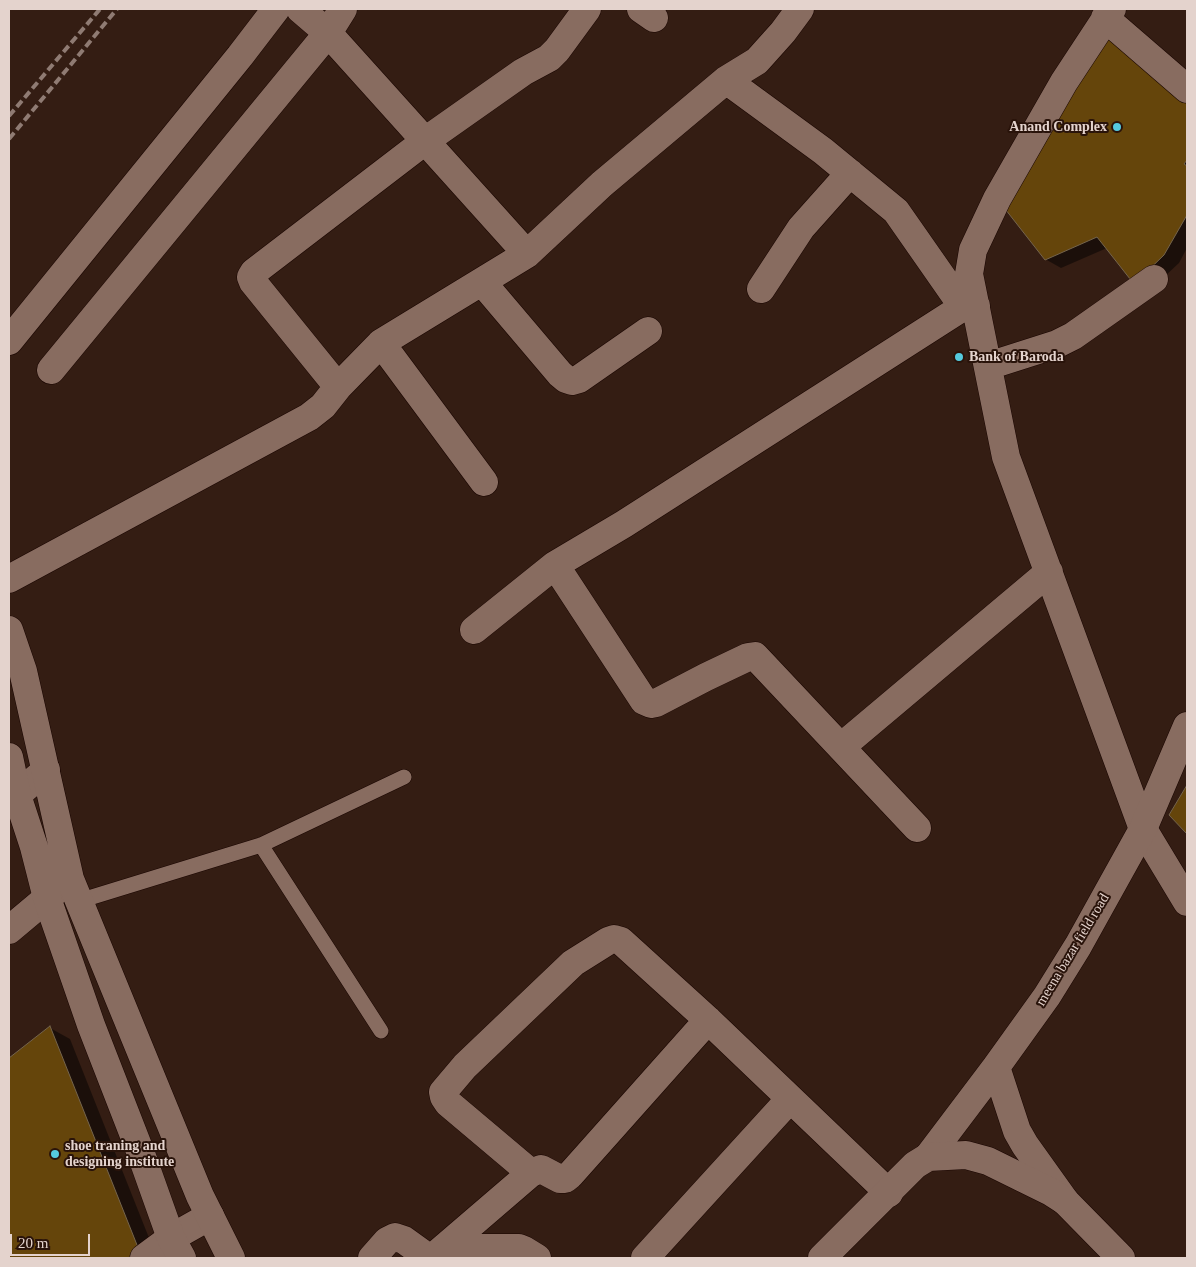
<!DOCTYPE html>
<style>
body{margin:0}
#map{position:relative;width:1196px;height:1267px;overflow:hidden;background:#341d13;font-family:"Times New Roman",serif}
canvas{display:block}
.frame{position:absolute;inset:0;border:10px solid #e4d3cd;pointer-events:none}
.scale{position:absolute;left:10px;top:1234px;width:80px;height:22px;box-sizing:border-box;border:2px solid #e4d3cd;border-top:0;padding-left:6px;font-size:15px;line-height:18px;white-space:nowrap;color:#e4d3cd;-webkit-text-stroke:4px #29130a;paint-order:stroke}
</style>
<div id="map">
<canvas width="1196" height="1267"></canvas>
<div class="frame"></div>
<div class="scale">20 m</div>
</div>
<script>
const g = document.querySelector('canvas').getContext('2d');
g.lineJoin = 'round';
function fill(path, color) {
  g.fillStyle = color;
  g.fill(path, 'evenodd');
}
function shape(rows) {
  const path = new Path2D();
  for (const r of rows) {
    path.moveTo(r[0], r[1]);
    for (let i = 2; i < r.length; i += 2) path.lineTo(r[i], r[i + 1]);
  }
  return path;
}
function trace(path, color, width, dash) {
  g.strokeStyle = color;
  g.lineWidth = width;
  g.lineCap = dash ? 'butt' : 'round';
  g.setLineDash(dash || []);
  g.stroke(path);
}
function write(font, color, halo, rows, align = 'center') {
  g.font = font + ' "Times New Roman",serif';
  g.lineWidth = 4;
  g.setLineDash([]);
  g.textBaseline = 'middle';
  g.strokeStyle = halo;
  g.fillStyle = color;
  for (const [text, x, y, turn = 0] of rows) {
    g.save();
    g.translate(x, y);
    g.rotate((+turn || 0) * Math.PI / 180);
    g.textAlign = isNaN(turn) ? turn : align;
    if (halo) g.strokeText(text, 0, 0);
    g.fillText(text, 0, 0);
    g.restore();
  }
}
fill(shape([
 [1187,92,1187,248,1179,263,1149,291,1107,248,1061,268,1045,259],
 [50,1028,70,1039,157,1258,9,1258,9,1059]
]), '#0007');
const building = shape([
 [1106,28,1187,95,1187,160,1184,164,1187,166,1187,215,1164,255,1134,284,1097,237,1045,260,1002,205,1106,28],
 [1187,785,1187,832,1186,833,1169,815,1187,785],
 [50,1026,139,1250,128,1258,9,1258,9,1058,50,1026]
]);
fill(building, '#65450b');
trace(building, '#74644d', 1);
const service = shape([
 [261,845,381,1031],
 [79,901,261,845,404,777]
]);
const minor = shape([
 [343,9,328,33,527,254],
 [641,9,654,18],
 [1112,9,1064,82,997,199,973,250,969,274,1006,457,1143,829,1187,902],
 [1105,18,1187,89],
 [726,80,823,151,896,211,963,307],
 [482,282,560,374,566,379,572,381,579,379,648,331],
 [761,289,801,228,850,173],
 [9,341,240,56,276,9],
 [381,343,484,482],
 [988,366,1057,344,1073,336,1154,279],
 [51,370,328,33,300,9],
 [338,387,253,282,251,277,254,272,425,141,523,72,549,58,557,50,587,9],
 [555,565,644,701,651,704,656,703,706,677,748,657,755,656,917,828],
 [9,579,309,417,323,406,338,387,381,343,527,254,602,184,726,80,757,61,783,32,800,9],
 [474,630,555,565,624,524,963,307,976,306],
 [841,747,1049,572],
 [9,802,46,770],
 [9,930,65,883],
 [531,1173,448,1103,444,1097,443,1092,465,1066,573,963,608,941,614,939,621,941,708,1020,889,1193],
 [444,1248,519,1248,524,1250,537,1258],
 [144,1258,171,1238,210,1216],
 [372,1258,387,1241,395,1237,404,1240,429,1258],
 [432,1258,531,1173,541,1169,560,1179,565,1179,570,1175,708,1020],
 [645,1258,790,1099]
]);
const tertiary = shape([
 [996,1067,1017,1131,1025,1145,1065,1201],
 [928,1157,996,1067,1047,996,1078,946,1143,829,1187,726]
]);
const secondary = shape([
 [9,630,23,671,70,879,200,1196,231,1258],
 [9,757,17,795,34,847,47,898,91,1025,140,1151,171,1238,182,1258],
 [822,1258,915,1165,928,1157,966,1155,988,1161,1051,1192,1065,1201,1121,1258]
]);
trace(service, '#1a0601', 16);
trace(minor, '#1a0601', 29);
trace(tertiary, '#1a0601', 29);
trace(secondary, '#1a0601', 29);
trace(service, '#886c60', 15);
trace(minor, '#886c60', 28);
trace(tertiary, '#886c60', 28);
trace(secondary, '#886c60', 28);
trace(shape([
 [9,116,100,9],
 [9,139,117,9]
]), '#8f7b73', 4, [8, 4]);
for (const [x, y, r, color] of [
 [1117,127,5,"#55cade"],
 [959,357,5,"#55cade"],
 [55,1154,5,"#55cade"]
]) {
  const dot = new Path2D();
  dot.arc(x, y, r, 0, 2 * Math.PI);
  g.fillStyle = color;
  g.fill(dot);
  trace(dot, '#29130a', 2);
}
write('bold 14px', '#e4d3cd', '#29130a', [
 ["Anand Complex",1107,127,"right"],
 ["Bank of Baroda",969,357],
 ["shoe traning and",65,1146],
 ["designing institute",65,1162]
], 'left');
write('14px', '#e4d3cd', '#29130a', [
 ["meena bazar field road",1073,950,-59]
]);
</script>
